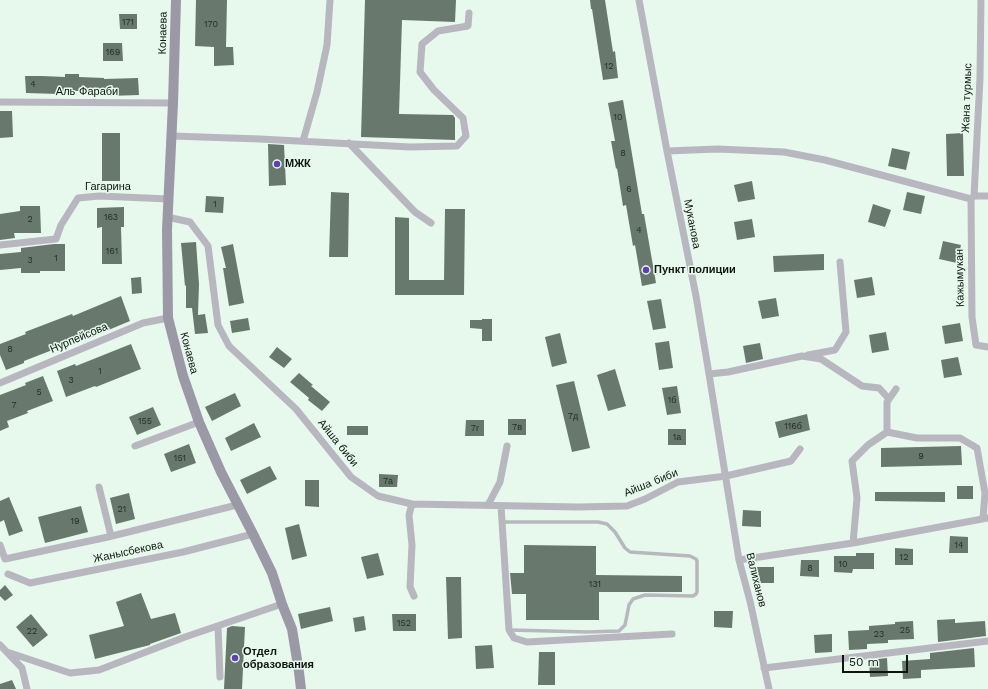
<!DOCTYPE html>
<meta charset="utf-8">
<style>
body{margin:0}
#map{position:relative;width:988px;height:689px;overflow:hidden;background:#e6f9ec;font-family:"Work Sans",sans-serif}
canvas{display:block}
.scale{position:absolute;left:842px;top:655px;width:66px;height:18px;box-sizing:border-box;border:2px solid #0e1410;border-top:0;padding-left:5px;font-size:12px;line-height:14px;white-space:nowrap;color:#0e1410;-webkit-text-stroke:3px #e6f9ec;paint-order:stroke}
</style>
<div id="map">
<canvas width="988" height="689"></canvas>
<div class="scale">50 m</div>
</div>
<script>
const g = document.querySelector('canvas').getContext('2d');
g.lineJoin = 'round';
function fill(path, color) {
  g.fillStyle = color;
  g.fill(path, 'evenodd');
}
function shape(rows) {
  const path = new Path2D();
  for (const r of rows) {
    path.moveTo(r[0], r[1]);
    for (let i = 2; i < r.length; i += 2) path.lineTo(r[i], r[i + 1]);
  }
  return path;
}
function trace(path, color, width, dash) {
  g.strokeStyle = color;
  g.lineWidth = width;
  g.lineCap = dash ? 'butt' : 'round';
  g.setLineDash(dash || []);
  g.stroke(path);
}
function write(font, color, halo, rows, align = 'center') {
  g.font = font + ' "Work Sans",sans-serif';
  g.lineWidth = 3;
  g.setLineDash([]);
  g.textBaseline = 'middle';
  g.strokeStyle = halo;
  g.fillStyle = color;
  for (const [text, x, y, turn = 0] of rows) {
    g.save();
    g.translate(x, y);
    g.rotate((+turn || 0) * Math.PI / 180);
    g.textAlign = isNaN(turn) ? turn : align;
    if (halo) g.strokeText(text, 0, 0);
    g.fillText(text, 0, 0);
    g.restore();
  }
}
fill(shape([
 [196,0,227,0,226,47,233,47,234,65,214,66,214,47,195,46],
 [365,0,456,0,455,22,402,20,399,114,453,115,455,118,455,140,361,137],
 [590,0,605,0,613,52,615,51,618,78,603,80,592,9,591,9],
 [119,14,137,14,137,29,120,29],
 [103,43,122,43,123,61,103,61],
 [65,74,79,74,79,77,104,78,104,79,138,78,139,95,109,96,89,94,89,91,58,91,58,94,26,93,25,76,42,76,65,77],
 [623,100,642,214,644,214,656,283,642,286,635,245,633,246,626,205,623,206,617,168,616,169,611,141,615,141,608,103],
 [0,111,12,111,13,137,0,138],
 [102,133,120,133,120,181,102,181],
 [963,133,964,176,947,176,946,134],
 [268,144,284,145,286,185,269,186],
 [892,148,910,152,906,170,888,166],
 [752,181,755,199,738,202,734,185],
 [331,192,349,193,348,257,329,257],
 [907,192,925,196,921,214,903,210],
 [206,196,224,197,223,213,205,212],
 [873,204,891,210,885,227,868,222],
 [20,206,40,206,41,233,14,233,15,238,0,240,0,214,20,211],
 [124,207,124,227,121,227,122,264,102,264,102,227,97,228,97,208],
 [445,209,465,209,464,295,395,295,395,217,409,218,409,280,444,280],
 [752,219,755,237,737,240,734,222],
 [943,241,961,245,957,263,939,259],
 [196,242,199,284,198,315,205,314,208,333,195,334,192,308,186,308,186,285,185,286,181,243],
 [54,244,65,244,65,271,40,271,40,273,21,273,21,268,0,270,0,254,21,252,21,248],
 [233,244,244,303,229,306,223,268,226,268,221,247],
 [824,254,824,270,774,272,773,256],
 [141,277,142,293,132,294,131,278],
 [872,277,875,295,857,298,854,280],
 [121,296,130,321,87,339,86,337,24,361,24,363,6,370,0,355,0,344,26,334,25,332,72,314,73,316],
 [776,298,779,316,762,319,758,301],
 [661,299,666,328,653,330,647,301],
 [248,318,250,330,232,333,230,321],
 [482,319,492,319,492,341,482,341,482,329,470,328,470,320,482,320],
 [960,323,963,341,945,344,942,326],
 [886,332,889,350,872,353,869,335],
 [560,333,567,363,552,367,545,337],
 [669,341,673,368,659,370,655,343],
 [760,343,763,359,746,363,743,346],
 [131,344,141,369,96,387,95,386,66,397,57,371,75,364,76,366],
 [277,347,292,359,284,368,269,357],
 [958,357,962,375,944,378,941,360],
 [615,369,626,406,608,411,597,375],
 [299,373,313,385,311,386,330,402,322,411,308,400,309,398,290,382],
 [43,376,53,401,27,411,28,413,7,421,9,427,0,431,0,395,26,385,25,383],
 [574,381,590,448,572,452,556,385],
 [677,386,681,413,667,415,662,388],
 [235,393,241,406,212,421,205,407],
 [153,407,161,425,137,435,129,417],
 [807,414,810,430,779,438,775,422],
 [508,419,526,419,526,435,508,435],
 [466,420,484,420,484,436,465,436],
 [254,423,261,437,231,451,225,438],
 [347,426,368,426,368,435,347,435],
 [668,429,686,429,686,445,668,445],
 [189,444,196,463,171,472,164,454],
 [961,446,962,465,881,467,881,448],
 [270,466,277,479,247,494,240,480],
 [379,474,398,475,397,487,379,487],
 [305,480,319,480,319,507,305,506],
 [957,486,973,486,973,499,957,499],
 [875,492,945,492,945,502,875,501],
 [129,493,135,519,116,524,110,498],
 [9,497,23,531,9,536,4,520,0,522,0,501],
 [81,506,88,532,45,543,38,517],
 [743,510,761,511,761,527,742,526],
 [299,524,307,556,292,560,285,528],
 [950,536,968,537,968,553,949,553],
 [524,545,596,546,596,575,682,576,682,592,599,592,599,620,526,620,526,594,512,594,510,573,524,573],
 [895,548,913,549,913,565,895,565],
 [378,553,384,575,367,579,361,557],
 [856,553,874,553,874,569,853,569,852,573,834,572,834,556,856,556],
 [801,560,819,560,819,577,800,576],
 [756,567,774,567,774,583,756,583],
 [446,577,461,577,462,638,448,639],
 [5,585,13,595,5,601,0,596,0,590],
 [141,593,151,619,175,613,181,633,150,644,150,645,95,659,89,635,124,626,116,602],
 [330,607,333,621,301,629,298,614],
 [714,611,733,611,732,628,714,627],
 [31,614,48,635,33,647,16,627],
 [392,614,416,614,416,631,393,631],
 [364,616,366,630,355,632,353,618],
 [955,619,955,623,985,621,986,636,938,642,937,620],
 [913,621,914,639,888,640,888,643,867,644,867,649,849,650,848,631,869,630,869,626,895,624,895,622],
 [232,626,245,627,242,689,224,689,227,628],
 [832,634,832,652,815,653,814,635],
 [492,645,494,668,476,669,475,646],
 [974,648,975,667,921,670,921,678,903,679,902,661,930,659,930,653],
 [539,652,555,652,555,685,538,685],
 [887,658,888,676,870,677,869,660],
 [12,680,16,689,0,689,0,684]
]), '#68786d');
trace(shape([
 [502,522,598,522,607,524,615,532,625,548,630,552,690,556,696,559,697,561,697,592,696,594,693,596,645,595,633,599,629,605,625,625,619,631,588,632,510,630]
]), '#b8b7bf', 3.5);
trace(shape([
 [639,0,667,151,696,296,709,374,739,560,750,601,769,689],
 [0,102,173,103],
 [172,136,260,139,410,147,457,146,466,136,463,118,434,90,420,72,422,44,438,31,468,26,469,13],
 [303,141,317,92,327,45,330,0],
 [349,143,415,212,431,223],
 [667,151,718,149,784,152,825,160,971,199,974,196,988,196],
 [974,196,980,78,981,0],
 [971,199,972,317,976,345,988,347],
 [167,217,190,222,208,246,218,325,229,346,296,409,351,477,378,496,412,504,578,507,627,506,645,499,678,482,726,476,791,461,800,449],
 [0,245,56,239,61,225,78,198,99,196,169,199],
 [808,355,835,350,846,332,840,262],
 [709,374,728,372,802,356,821,359,862,386,879,388,889,399],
 [0,383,143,323,168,318],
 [896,389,887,402,887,432,917,438,960,438,977,448,985,493,983,518],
 [135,446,199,422],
 [99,487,111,536],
 [412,504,409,515,412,545,410,587,414,596],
 [488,505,500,482,507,446],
 [501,506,509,630,514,638,527,642,672,634],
 [853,543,857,498,852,461,868,445,887,432],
 [0,545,5,559,108,537,237,505],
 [739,560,853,543,988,518],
 [8,574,30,583,183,552,253,534],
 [218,626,220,677],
 [0,645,22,668,27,689],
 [7,652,70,673,99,670,185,637,282,604],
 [764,668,988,641]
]), '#b8b7bf', 7);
trace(shape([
 [176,0,173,103,167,230,168,318,183,376,199,422,221,472,253,534,272,573,282,604,292,629,299,672,301,689]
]), '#9b99a5', 10);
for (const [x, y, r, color] of [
 [277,164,4,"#643db5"],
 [646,270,4,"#643db5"],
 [235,658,4,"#643db5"]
]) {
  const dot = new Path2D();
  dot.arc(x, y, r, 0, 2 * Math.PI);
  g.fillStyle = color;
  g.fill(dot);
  trace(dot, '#e6f9ec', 1.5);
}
write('9px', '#242d27', null, [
 ["171",128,22],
 ["170",211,24],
 ["169",113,52],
 ["12",609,66],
 ["4",33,84],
 ["10",618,117],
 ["8",623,153],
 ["6",629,189],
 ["1",215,204],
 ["163",111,217],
 ["2",30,219],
 ["4",639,230],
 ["161",112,251],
 ["1",56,258],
 ["3",30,260],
 ["8",10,349],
 ["1",100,371],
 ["3",71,380],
 ["5",39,392],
 ["1б",672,400],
 ["7",14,405],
 ["7д",573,416],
 ["155",145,421],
 ["116б",793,426],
 ["7в",517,427],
 ["7г",475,428],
 ["1а",677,437],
 ["9",921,456],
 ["151",180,458],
 ["7а",388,481],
 ["21",122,509],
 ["19",75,521],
 ["14",959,545],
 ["12",904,557],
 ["10",843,564],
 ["8",810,568],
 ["131",595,584],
 ["152",404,623],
 ["25",905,630],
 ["22",32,631],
 ["23",879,634]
]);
write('11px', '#0e1410', '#e6f9ec', [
 ["Конаева",163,33,-89],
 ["Аль Фараби",87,92],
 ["Жана турмыс",967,98,-88],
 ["Гагарина",108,187],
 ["Муканова",692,224,79],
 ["Кажымукан",960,278,-91],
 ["Нурпейсова",79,338,-23],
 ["Конаева",189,353,75],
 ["Айша биби",338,443,51],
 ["Айша биби",651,483,-22],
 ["Жанысбекова",128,552,-12],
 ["Валиханов",756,580,76]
]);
write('bold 11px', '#0e1410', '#e6f9ec', [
 ["МЖК",285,164],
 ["Пункт полиции",654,270],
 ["Отдел",243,652],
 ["образования",243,665]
], 'left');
</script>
